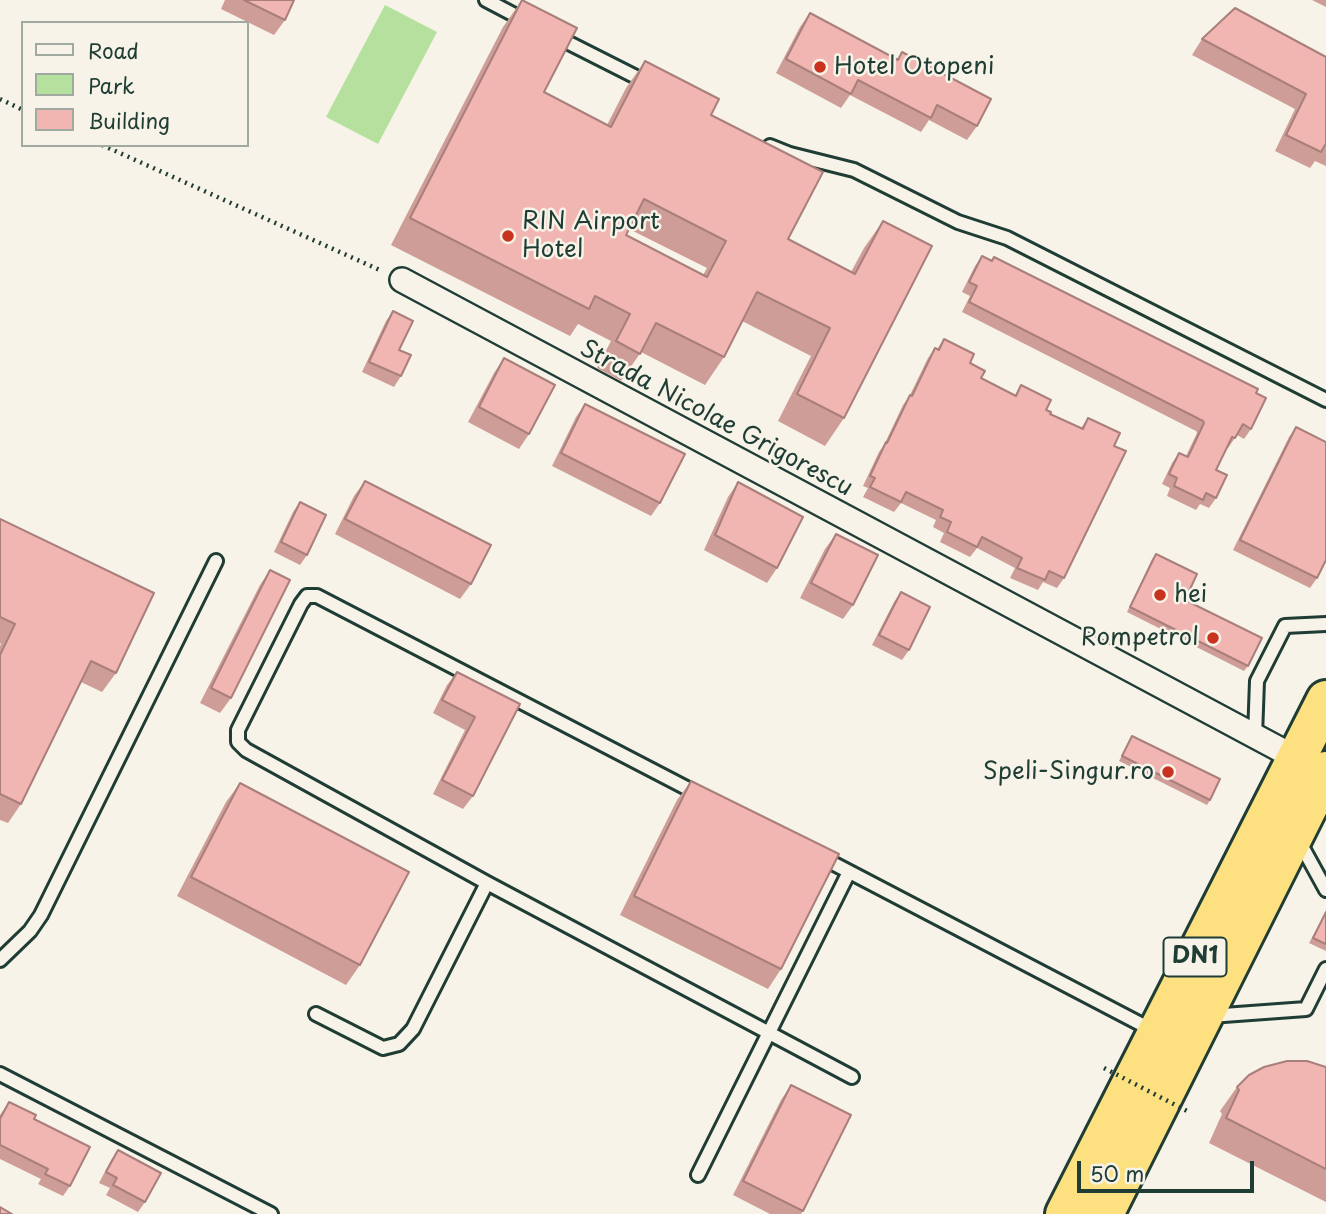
<!DOCTYPE html>
<style>
body{margin:0}
#map{position:relative;width:1326px;height:1214px;overflow:hidden;background:#f7f3e8;font-family:"Playpen Sans",sans-serif}
canvas{display:block}
.legend{position:absolute;left:21px;top:21px;width:228px;height:126px;box-sizing:border-box;background:#f7f3e8;border:2px solid #a1aaa0;margin:0;padding:9px 12px;list-style:none;font-size:21px;color:#1f3d34}
.legend li{display:flex;align-items:center;gap:14px;height:35px}
.legend b{width:35px;border:2px solid #a1aaa0}
.scale{position:absolute;left:1077px;top:1161px;width:177px;height:32px;box-sizing:border-box;border:4px solid #1f3d34;border-top:0;padding-left:9px;font-size:21px;line-height:24px;white-space:nowrap;color:#1f3d34;-webkit-text-stroke:5px #f7f3e8;paint-order:stroke}
</style>
<div id="map">
<canvas width="1326" height="1214"></canvas>
<ul class="legend">
<li><b style="height:9px;background:#f7f3e8"></b>Road</li>
<li><b style="height:19px;background:#b5e09d"></b>Park</li>
<li><b style="height:19px;background:#f1b6b1"></b>Building</li>
</ul>
<div class="scale">50 m</div>
</div>
<script>
const g = document.querySelector('canvas').getContext('2d');
g.lineJoin = 'round';
function fill(path, color) {
  g.fillStyle = color;
  g.fill(path, 'evenodd');
}
function shape(rows) {
  const path = new Path2D();
  for (const r of rows) {
    path.moveTo(r[0], r[1]);
    for (let i = 2; i < r.length; i += 2) path.lineTo(r[i], r[i + 1]);
  }
  return path;
}
function trace(path, color, width, dash) {
  g.strokeStyle = color;
  g.lineWidth = width;
  g.lineCap = dash ? 'butt' : 'round';
  g.setLineDash(dash || []);
  g.stroke(path);
}
function write(font, color, halo, rows, align = 'center') {
  g.font = font + ' "Playpen Sans",sans-serif';
  g.lineWidth = 5;
  g.setLineDash([]);
  g.textBaseline = 'middle';
  g.strokeStyle = halo;
  g.fillStyle = color;
  for (const [text, x, y, turn = 0] of rows) {
    g.save();
    g.translate(x, y);
    g.rotate((+turn || 0) * Math.PI / 180);
    g.textAlign = isNaN(turn) ? turn : align;
    if (halo) g.strokeText(text, 0, 0);
    g.fillText(text, 0, 0);
    g.restore();
  }
}
fill(shape([
 [385,5,437,32,378,144,326,117]
]), '#b5e09d');
const service = shape([
 [486,0,526,21],
 [555,36,648,83],
 [770,146,790,154,854,170,958,222,1007,238,1326,400],
 [1255,736,1257,681,1285,626,1326,624],
 [700,795,317,596,307,596,301,604,238,730,238,742,246,750,487,883,852,1077],
 [1299,841,1326,890],
 [819,856,1154,1031],
 [0,960,30,931,41,915,216,561],
 [316,1014,383,1048,399,1044,413,1029,487,883],
 [1210,1016,1306,1009,1326,969],
 [0,1074,271,1214],
 [698,1175,849,872]
]);
const minor = shape([
 [402,280,1296,758]
]);
const trunk = shape([
 [1065,1214,1326,700],
 [1104,1214,1326,771]
]);
trace(service, '#1f3d34', 18);
trace(minor, '#1f3d34', 28);
trace(trunk, '#1f3d34', 44);
trace(shape([
 [0,99,23,110],
 [102,145,382,271]
]), '#1f3d34', 4.5, [2, 5]);
trace(service, '#f7f3e8', 12);
trace(minor, '#f7f3e8', 23);
trace(trunk, '#fde080', 38);
trace(shape([
 [1104,1068,1187,1111]
]), '#1f3d34', 4.5, [2, 5]);
fill(shape([
 [225,0,294,0,285,20,274,35,221,9],
 [522,0,544,92,607,125,626,88,645,61,711,115,788,239,851,272,864,248,883,221,844,418,825,446,778,421,811,356,742,321,724,357,705,385,641,352,621,381,597,368,611,341,578,324,570,336,391,245,503,27],
 [629,229,707,268,703,275,626,235],
 [1312,0,1326,0,1326,7],
 [810,13,897,59,902,52,977,126,967,140,929,120,921,132,850,95,841,108,776,73,800,27],
 [1202,39,1326,57,1326,166,1315,161,1310,168,1275,151,1295,109,1192,55],
 [982,256,991,260,994,257,1256,393,1251,429,1244,439,1237,435,1228,448,1227,448,1216,470,1216,498,1209,508,1200,504,1196,510,1167,496,1170,488,1162,484,1172,463,1179,453,1186,456,1197,433,1196,431,962,312,970,296,962,292,975,266],
 [393,311,401,376,394,387,362,372,386,321],
 [944,339,970,363,981,378,1015,395,1021,385,1050,414,1081,428,1088,418,1114,446,1064,578,1057,588,1043,582,1038,590,1010,578,1015,568,977,548,970,557,940,542,944,533,933,527,936,520,901,503,894,512,863,497,868,488,863,486,879,452,884,445,903,405,909,397,928,358,935,348,937,349],
 [504,358,529,434,519,449,468,422,494,373],
 [585,404,660,503,651,516,552,466,576,417],
 [1296,427,1317,578,1310,588,1233,550,1289,437],
 [365,481,471,584,460,599,335,534,354,496],
 [738,482,777,568,767,583,704,550,728,497],
 [300,502,307,555,300,565,274,552,293,512],
 [0,519,116,673,102,692,81,682,21,804,8,823,0,820,0,646,1,644,0,643],
 [836,534,853,605,843,619,800,598,825,549],
 [1156,554,1185,600,1248,666,1244,671,1127,612,1152,559],
 [270,570,231,698,220,713,200,703,260,585],
 [901,592,909,650,902,660,872,645,894,602],
 [457,672,520,704,473,796,463,809,433,794,465,730,433,713,447,685],
 [1132,736,1210,800,1207,805,1119,761],
 [691,781,781,969,768,989,620,915,677,800],
 [240,783,360,965,346,985,177,896,226,802],
 [1326,912,1326,951,1309,943],
 [1326,1067,1326,1202,1209,1143,1222,1114,1220,1111,1237,1087],
 [791,1085,803,1211,801,1214,770,1214,733,1195,781,1100],
 [9,1102,34,1119,70,1186,63,1196,38,1184,41,1179,0,1159,0,1115],
 [118,1150,145,1202,138,1212,106,1195,110,1188,99,1183,111,1160]
]), '#cf9d98');
const building = shape([
 [244,0,294,0,285,20,244,0],
 [522,0,577,28,544,92,611,127,645,61,719,99,711,115,823,172,788,239,855,274,883,221,932,246,844,418,797,394,830,328,757,292,724,357,656,323,640,354,616,341,630,314,595,296,589,309,410,218,522,0],
 [644,199,726,241,707,277,626,235,644,199],
 [1235,8,1326,57,1326,145,1325,145,1321,152,1286,135,1306,94,1202,39,1235,8],
 [810,13,898,60,902,52,991,99,977,126,937,105,931,118,858,80,851,94,786,59,810,13],
 [982,256,992,261,994,257,1258,389,1256,393,1266,398,1251,429,1243,424,1235,438,1232,437,1216,470,1227,475,1216,498,1206,493,1203,500,1174,486,1177,478,1169,474,1179,453,1188,457,1204,423,1203,421,969,302,977,286,969,282,982,256],
 [393,311,413,321,399,350,411,355,401,376,369,362,393,311],
 [944,339,974,354,970,363,985,371,981,378,1016,396,1021,385,1051,400,1046,410,1051,412,1050,414,1083,429,1088,418,1120,433,1114,446,1126,451,1064,578,1049,571,1045,580,1017,568,1022,558,982,537,977,547,947,532,951,522,940,517,943,510,906,492,901,502,870,487,875,478,870,476,886,442,887,443,910,395,912,396,935,348,939,350,944,339],
 [504,358,555,385,529,434,479,407,504,358],
 [585,404,685,454,660,503,561,453,585,404],
 [1296,427,1326,442,1326,560,1317,578,1240,540,1296,427],
 [365,481,491,545,471,584,345,519,365,481],
 [738,482,803,517,777,568,715,535,738,482],
 [300,502,326,515,307,555,281,542,300,502],
 [0,519,154,593,116,673,91,661,21,804,0,794,0,655,15,624,0,617,0,519],
 [836,534,878,555,853,605,811,583,836,534],
 [1156,554,1197,574,1185,600,1262,638,1248,666,1130,607,1156,554],
 [270,570,290,580,231,698,211,688,270,570],
 [901,592,930,607,909,650,879,635,901,592],
 [457,672,520,704,473,796,442,780,475,717,442,700,457,672],
 [1132,736,1220,779,1210,800,1122,756,1132,736],
 [691,781,839,854,781,969,634,896,691,781],
 [240,783,409,872,360,965,191,877,240,783],
 [1326,912,1326,944,1313,938,1326,912],
 [1287,1061,1307,1061,1326,1067,1326,1169,1226,1118,1239,1090,1237,1087,1249,1075,1264,1067,1287,1061],
 [791,1085,851,1115,803,1211,743,1181,791,1085],
 [9,1102,36,1115,34,1119,90,1147,70,1186,45,1174,48,1169,0,1145,0,1119,9,1102],
 [118,1150,161,1173,145,1202,113,1185,117,1178,106,1172,118,1150],
 [0,1207,12,1214,0,1214,0,1207]
]);
fill(building, '#f1b6b1');
trace(building, '#a97f7c', 2);
for (const [x, y, r, color] of [
 [820,67,7,"#c8321e"],
 [508,236,7,"#c8321e"],
 [1160,595,7,"#c8321e"],
 [1213,638,7,"#c8321e"],
 [1168,772,7,"#c8321e"]
]) {
  const dot = new Path2D();
  dot.arc(x, y, r, 0, 2 * Math.PI);
  g.fillStyle = color;
  g.fill(dot);
  trace(dot, '#f7f3e8', 2.5);
}
for (const [x, y, w] of [
 [1195,957,63]
]) {
  const box = new Path2D();
  box.roundRect(x - w / 2, y - 19.5, w, 39, 5);
  g.fillStyle = '#f7f3e8';
  g.fill(box);
  trace(box, '#1f3d34', 2);
}
write('bold 23px', '#1f3d34', null, [
 ["DN1",1195,957]
]);
write('24px', '#1f3d34', '#f7f3e8', [
 ["Hotel Otopeni",834,67],
 ["RIN Airport",522,222],
 ["Hotel",522,250],
 ["hei",1174,595],
 ["Rompetrol",1199,638,"right"],
 ["Speli-Singur.ro",1154,772,"right"]
], 'left');
write('24px', '#1f3d34', '#f7f3e8', [
 ["Strada Nicolae Grigorescu",716,419,28]
]);
</script>
